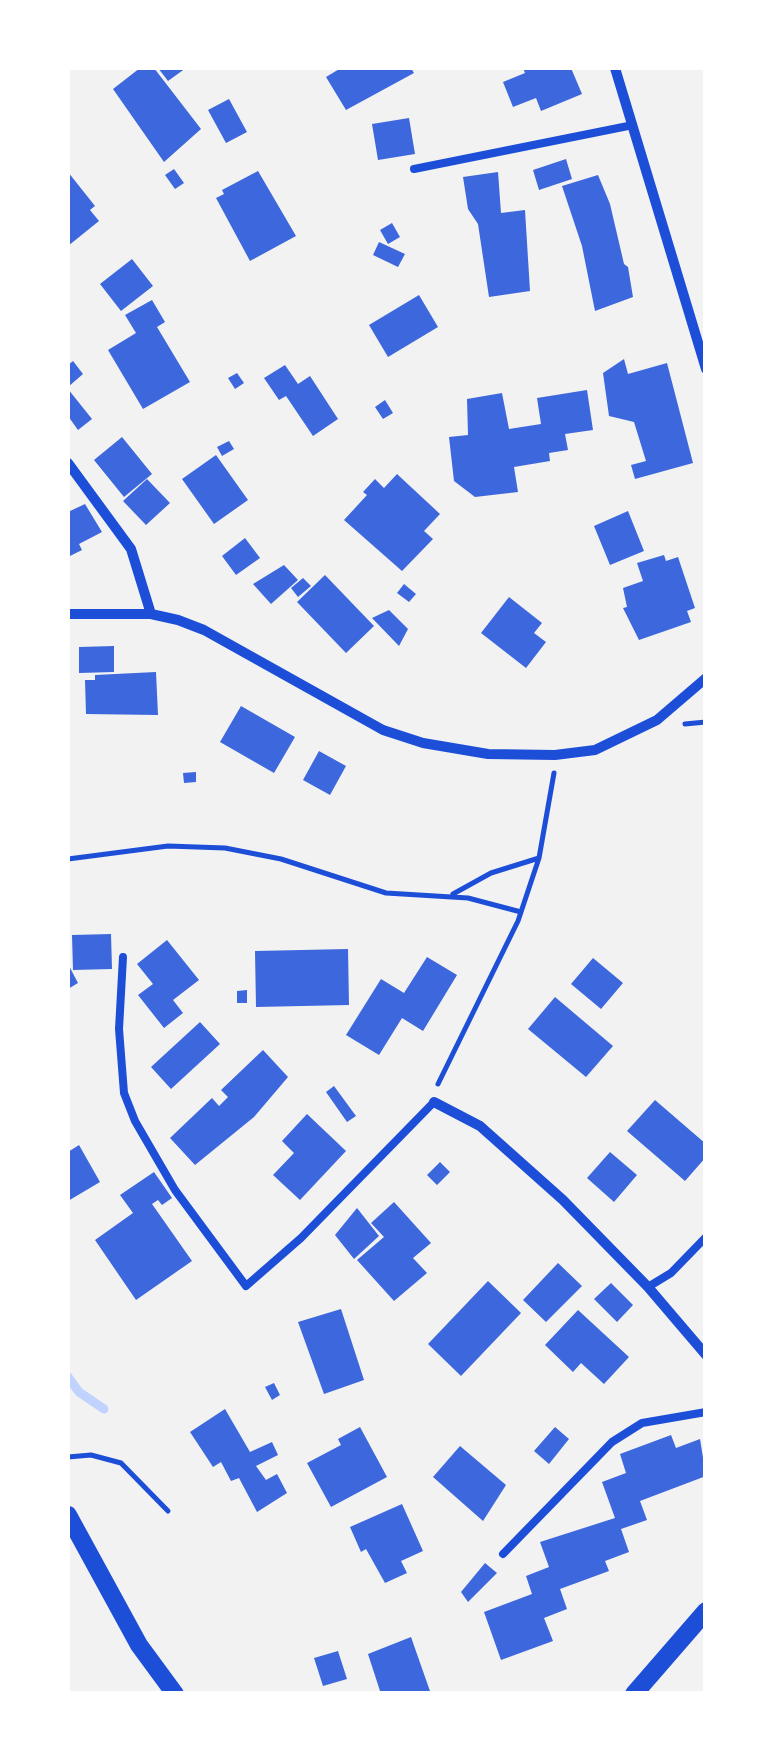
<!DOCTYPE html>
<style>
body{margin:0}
#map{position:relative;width:773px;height:1761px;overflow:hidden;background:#f2f2f2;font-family:"Space Grotesk",sans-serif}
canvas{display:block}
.frame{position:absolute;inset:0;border:70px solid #fff;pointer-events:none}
</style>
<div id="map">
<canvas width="773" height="1761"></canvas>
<div class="frame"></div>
</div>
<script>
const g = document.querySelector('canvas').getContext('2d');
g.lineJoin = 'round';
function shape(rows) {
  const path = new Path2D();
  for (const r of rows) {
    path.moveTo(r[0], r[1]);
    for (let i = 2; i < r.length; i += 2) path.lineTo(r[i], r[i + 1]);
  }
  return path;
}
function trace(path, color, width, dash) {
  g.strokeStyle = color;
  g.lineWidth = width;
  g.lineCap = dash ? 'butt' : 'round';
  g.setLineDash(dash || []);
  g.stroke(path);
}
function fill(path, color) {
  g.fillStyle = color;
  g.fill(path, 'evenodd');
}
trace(shape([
 [68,1377,79,1392,104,1409]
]), '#bfd3fe', 9);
fill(shape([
 [140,68,154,68,201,129,164,162,113,89],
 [158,68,186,68,168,81],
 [341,68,411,68,414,73,346,110,326,77],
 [523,68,571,68,582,94,541,111,536,98,513,107,503,82,525,73],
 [229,99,247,132,226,143,208,110],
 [409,118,415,154,378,160,372,124],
 [566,159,572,179,539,190,533,170],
 [174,169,184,183,175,189,165,175],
 [258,171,296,236,250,261,216,198,224,194,222,190],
 [68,172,95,206,90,210,99,221,68,246],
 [498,172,501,213,525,210,530,291,489,297,478,224,468,209,463,177],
 [598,175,610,204,624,264,628,267,633,297,595,311,582,246,562,186],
 [392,223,400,237,388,244,380,230],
 [379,242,405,254,398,267,373,255],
 [132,259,153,286,121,311,100,284],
 [419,295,438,327,388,357,369,325],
 [152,300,165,322,157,327,190,382,143,409,108,350,136,333,125,315],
 [624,359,628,374,667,363,693,463,635,479,631,465,646,461,634,422,609,416,603,373],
 [73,361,83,374,68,387,68,365],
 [285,365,298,384,310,376,338,419,313,436,286,396,279,400,264,378],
 [237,373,244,383,235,389,228,378],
 [68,389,92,419,78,430,68,416],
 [587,390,593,430,565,434,568,450,549,453,550,461,514,467,518,492,475,497,454,481,449,437,468,435,467,399,502,393,509,429,541,424,537,398],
 [385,400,393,413,383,419,375,407],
 [122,437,152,474,124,497,94,460],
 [229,441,234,449,222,456,217,447],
 [216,455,248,500,214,524,182,479],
 [397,474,440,514,424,531,433,539,402,571,344,520,367,495,363,492,375,479,384,488],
 [147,479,170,503,146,525,123,501],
 [85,504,102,532,79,544,82,550,68,557,68,512],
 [628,511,644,551,610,565,594,526],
 [245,538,260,558,236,575,222,556],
 [664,555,666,561,678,557,695,608,687,611,691,622,639,640,623,608,627,607,623,588,643,581,637,563],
 [284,565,298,580,271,604,253,584],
 [325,575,374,626,346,653,297,602],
 [303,578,311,586,298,597,291,588],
 [404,584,416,594,409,602,397,593],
 [509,597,542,623,534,633,546,642,526,668,481,633],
 [389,610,408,629,399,646,372,618],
 [114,646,114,672,79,673,79,647],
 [156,672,158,715,86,714,85,680,95,680,95,675],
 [241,706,295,737,274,773,220,742],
 [319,751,346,766,330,795,303,780],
 [196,772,196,782,184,783,183,773],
 [111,934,112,969,73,970,72,935],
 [167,940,199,980,173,1000,183,1013,164,1028,138,995,153,984,137,964],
 [348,949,349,1005,256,1007,255,951],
 [427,957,457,975,423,1031,402,1018,379,1055,346,1035,381,979,404,993],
 [593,958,623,983,601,1009,571,984],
 [68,964,78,983,68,989],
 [247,990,247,1003,237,1003,237,991],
 [555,997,613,1046,586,1077,528,1029],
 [200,1022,220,1044,171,1089,151,1067],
 [263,1050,288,1077,254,1117,195,1165,170,1138,212,1098,219,1106,228,1097,221,1090],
 [334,1086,356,1116,347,1122,326,1092],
 [655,1100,706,1144,706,1157,685,1181,627,1131],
 [307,1114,346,1151,300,1200,273,1175,294,1153,282,1141],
 [79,1145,100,1182,68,1201,68,1152],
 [610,1152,637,1175,614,1202,587,1178],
 [440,1162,450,1172,437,1185,427,1175],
 [154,1172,172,1198,162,1205,158,1200,152,1204,192,1261,136,1300,95,1240,133,1213,120,1195],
 [394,1202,431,1243,413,1258,427,1273,394,1301,357,1260,384,1237,371,1223],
 [357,1208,379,1236,354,1259,335,1235],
 [558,1263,582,1286,546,1322,523,1300],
 [488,1281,521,1313,461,1376,428,1344],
 [611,1283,633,1305,617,1322,594,1299],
 [341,1309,364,1380,324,1394,298,1322],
 [578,1310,629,1357,604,1384,581,1363,573,1372,545,1345],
 [274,1383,280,1395,272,1400,265,1387],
 [225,1409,250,1452,272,1442,278,1455,256,1466,266,1480,277,1474,287,1493,257,1512,239,1478,231,1481,221,1462,213,1467,190,1432],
 [360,1427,387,1477,331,1507,307,1463,341,1445,338,1439],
 [555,1427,569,1439,549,1464,534,1451],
 [671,1435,676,1448,700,1439,706,1476,640,1501,647,1520,621,1529,629,1552,605,1561,609,1571,560,1589,567,1609,544,1618,553,1641,501,1660,484,1612,532,1594,526,1576,549,1567,540,1542,615,1518,602,1482,626,1473,620,1454],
 [460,1446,506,1485,483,1521,433,1477],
 [402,1504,423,1551,401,1561,407,1573,385,1583,366,1549,361,1552,350,1527],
 [485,1563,497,1573,468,1602,461,1592],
 [411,1637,431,1694,381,1694,368,1654],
 [338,1651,347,1679,323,1686,314,1658]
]), '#3d67dc');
trace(shape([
 [685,724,706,722],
 [68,859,168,846,225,848,281,859,386,893,468,898,521,912],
 [453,894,491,873,539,858],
 [438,1084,518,921,539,858,554,773],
 [68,1457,91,1455,121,1463,168,1511]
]), '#1d4ed8', 5);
trace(shape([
 [414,169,633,125],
 [123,957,119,1029,124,1093,135,1121,175,1190,246,1286,301,1238,434,1102],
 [648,1287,671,1273,706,1237],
 [503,1554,612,1442,642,1423,706,1412]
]), '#1d4ed8', 8);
trace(shape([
 [615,68,706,369],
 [68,463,131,549,151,614],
 [68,614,151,614,178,620,204,630,383,730,423,743,488,754,555,755,595,750,657,720,706,678],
 [434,1102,480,1126,563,1200,648,1287,706,1355]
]), '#1d4ed8', 10);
trace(shape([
 [68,1515,139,1645,175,1694],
 [634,1694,706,1611]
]), '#1d4ed8', 18);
</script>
